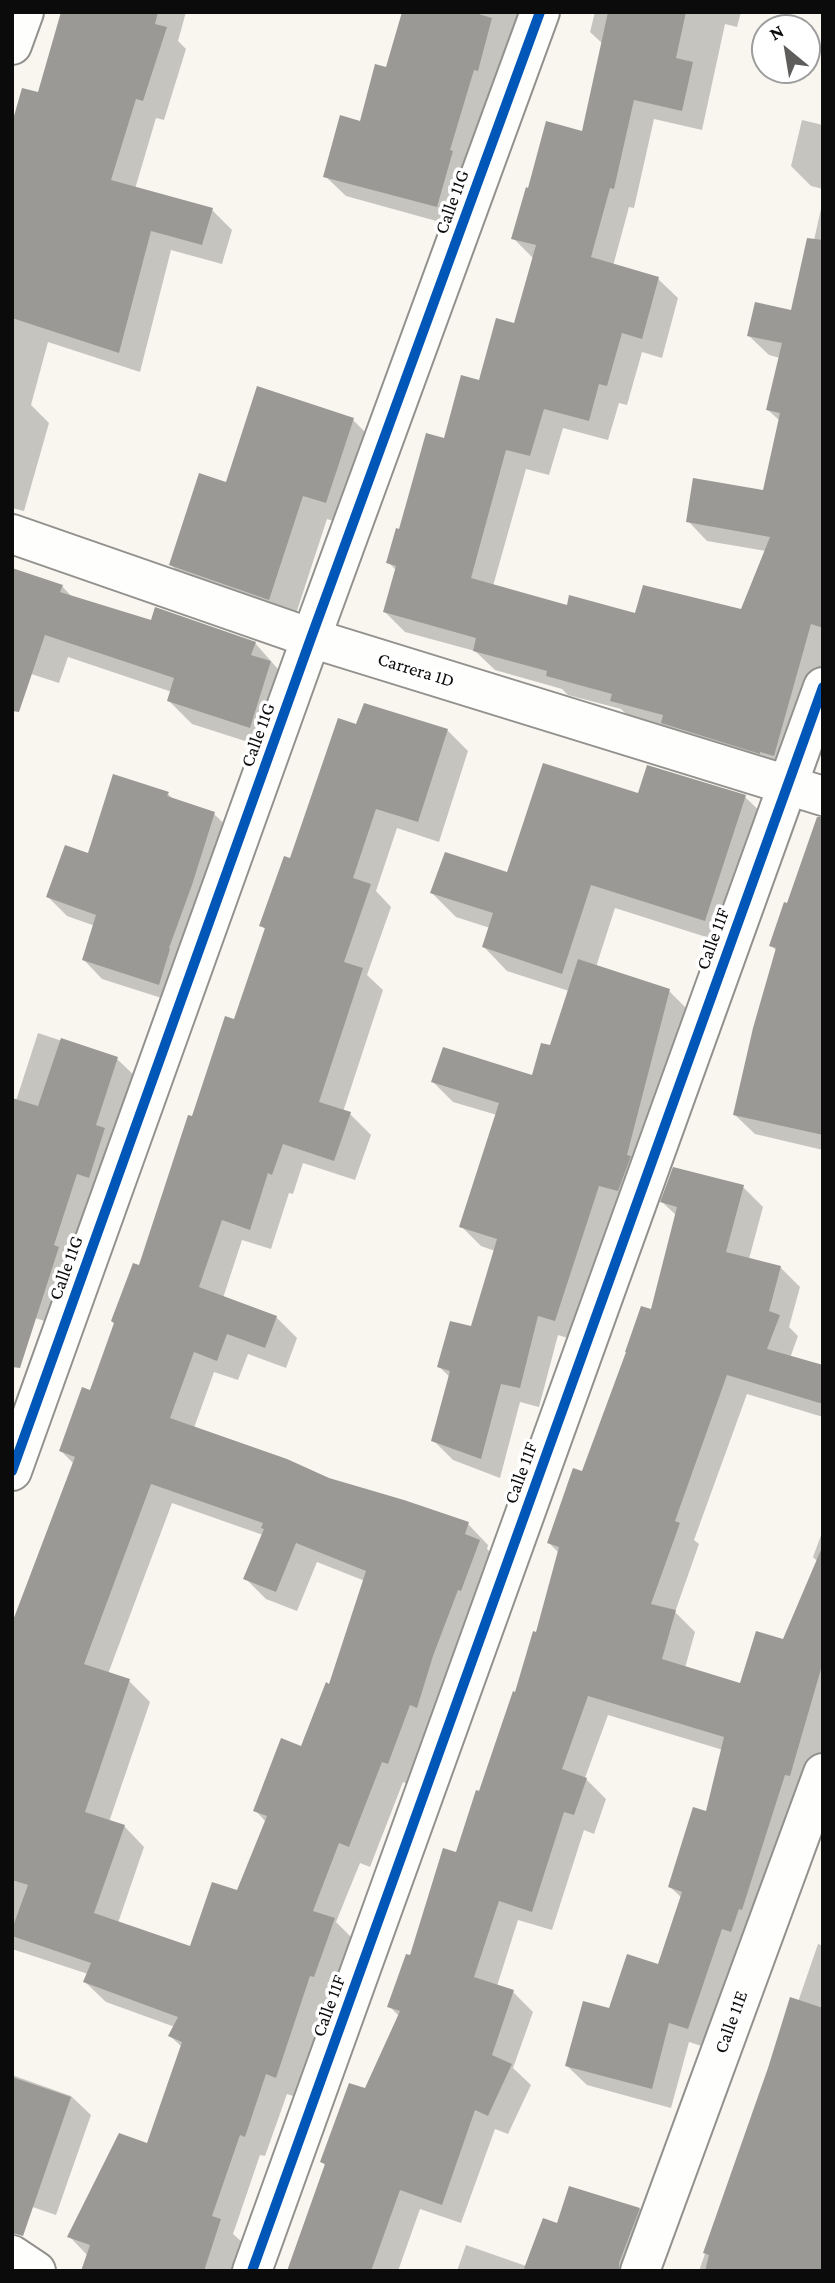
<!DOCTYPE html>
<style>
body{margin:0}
#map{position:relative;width:835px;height:2283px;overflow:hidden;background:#f8f6ef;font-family:"Crimson Pro",serif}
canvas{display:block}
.frame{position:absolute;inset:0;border:14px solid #0b0b0b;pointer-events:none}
.north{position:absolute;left:751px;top:14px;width:70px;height:70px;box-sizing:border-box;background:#fff;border:2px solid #9d9d9d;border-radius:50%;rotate:330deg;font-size:19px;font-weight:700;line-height:28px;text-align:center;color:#0b0b0b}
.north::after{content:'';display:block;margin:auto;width:24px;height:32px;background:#5e5d5b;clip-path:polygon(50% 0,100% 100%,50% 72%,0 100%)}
</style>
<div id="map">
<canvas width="835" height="2283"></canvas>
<div class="frame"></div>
<div class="north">N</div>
</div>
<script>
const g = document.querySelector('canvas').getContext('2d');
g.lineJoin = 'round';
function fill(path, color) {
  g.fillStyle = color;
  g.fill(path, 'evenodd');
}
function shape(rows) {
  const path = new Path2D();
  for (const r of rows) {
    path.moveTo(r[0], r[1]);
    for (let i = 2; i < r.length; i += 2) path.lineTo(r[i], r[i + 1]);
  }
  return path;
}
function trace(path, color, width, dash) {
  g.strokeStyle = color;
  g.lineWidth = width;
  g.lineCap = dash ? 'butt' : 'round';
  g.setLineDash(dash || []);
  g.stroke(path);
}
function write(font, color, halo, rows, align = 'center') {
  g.font = font + ' "Crimson Pro",serif';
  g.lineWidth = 7;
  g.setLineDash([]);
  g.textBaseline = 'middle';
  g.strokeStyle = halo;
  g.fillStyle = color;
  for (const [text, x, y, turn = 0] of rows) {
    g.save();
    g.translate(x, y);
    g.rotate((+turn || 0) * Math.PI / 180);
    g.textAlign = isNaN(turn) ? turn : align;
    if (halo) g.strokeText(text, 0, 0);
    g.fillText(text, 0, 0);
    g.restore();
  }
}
fill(shape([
 [64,12,186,12,178,41,186,49,164,120,156,118,135,189,212,210,232,230,222,264,171,250,140,372,48,342,31,405,49,423,24,511,12,508,12,199,39,94],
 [404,12,528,12,526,18,518,16,458,227,346,196,325,176,361,123,388,69],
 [595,12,741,12,737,27,725,24,702,130,654,119,634,208,629,207,613,266,658,279,678,298,662,358,642,352,627,405,619,403,608,440,563,428,549,475,526,469,493,586,568,607,636,615,742,611,766,551,707,541,688,521,764,492,780,421,768,410,780,358,769,355,749,336,792,312,805,280,823,200,823,671,794,774,632,720,621,709,568,695,562,689,495,670,475,651,405,632,385,612,397,571,388,562,401,531,445,440,515,325,534,259,513,238,583,133,603,44,590,32],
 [802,120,823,125,823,189,811,186,791,166],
 [353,420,377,444,350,526,327,519,293,623,195,589,171,565,227,484],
 [62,586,73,598,152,623,255,643,293,686,273,750,192,724,169,701,172,692,68,657,59,683,25,672],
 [365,705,448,731,468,751,439,842,397,828,376,891,391,907,367,975,383,990,343,1112,350,1114,371,1135,355,1180,303,1163,293,1194,289,1193,271,1249,242,1240,223,1298,276,1317,297,1338,286,1368,248,1354,238,1380,214,1372,194,1428,328,1480,468,1524,488,1545,487,1549,500,1562,408,1784,403,1782,370,1867,360,1863,336,1922,354,1940,335,1997,330,1995,296,2097,287,2094,265,2156,260,2155,233,2234,241,2241,231,2271,83,2271,88,2256,69,2236,149,2145,182,2047,170,2036,175,2027,106,2002,85,1982,88,1974,12,1949,12,1628,74,1464,61,1451,91,1392,140,1267,193,1118,236,1022,266,930,261,925,357,726],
 [172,1503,263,1535,245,1578,266,1599,297,1611,317,1562,365,1581,330,1686,302,1748,255,1810,266,1822,238,1892,191,1948,118,1923,144,1847,124,1826,109,1822,150,1702,129,1681,108,1674],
 [168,794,175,801,214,814,233,832,177,1003,102,979,84,960,95,926,67,916,48,897,89,856],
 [639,795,745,797,769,820,728,944,615,908,596,967,669,991,689,1011,574,1340,558,1335,539,1407,520,1402,500,1478,453,1460,433,1440,450,1377,439,1367,472,1328,495,1251,481,1246,461,1226,497,1115,453,1102,433,1082,533,1077,551,1047,569,991,507,971,484,947,490,928,456,917,432,893,508,874],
 [823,857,823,1150,755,1134,735,1115,777,951,771,946,788,905],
 [38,1033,117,1059,137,1078,59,1325,31,1317,12,1113],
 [743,1187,763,1207,749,1259,780,1267,800,1287,789,1327,798,1336,790,1358,813,1365,823,1365,823,1417,747,1394,694,1540,699,1544,675,1612,695,1632,685,1668,741,1685,784,1641,817,1561,813,1557,823,1530,823,1750,810,1795,708,2048,689,2042,671,2108,587,2085,567,2066,610,2010,660,1966,682,1898,670,1887,707,1813,723,1750,608,1715,585,1778,606,1799,594,1834,584,1830,552,1930,518,1920,497,1986,513,1992,533,2012,513,2068,531,2085,508,2134,495,2129,461,2223,420,2209,398,2271,288,2271,326,2166,322,2162,366,2091,399,2016,389,2006,457,1854,516,1694,537,1634,559,1553,549,1543,583,1473,652,1311,677,1216,662,1202],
 [823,1939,823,2271,699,2271,769,2069,798,2002,818,1944,821,1945],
 [12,2075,71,2096,91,2115,56,2215,12,2200],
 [639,2209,659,2229,645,2271,457,2271,466,2245,526,2266,559,2226]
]), '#0003');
fill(shape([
 [61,12,158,12,155,24,167,27,143,101,136,99,111,180,213,208,202,245,151,231,119,353,12,318,12,123,22,88,38,92],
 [402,12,472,12,492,18,478,71,474,70,450,150,453,151,437,207,323,177,340,115,360,121,375,64,386,67],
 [608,12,686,12,676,58,693,62,682,111,634,100,614,189,610,188,591,257,659,277,642,339,622,333,607,386,599,384,589,421,544,409,530,456,506,450,471,578,567,605,569,595,635,613,643,585,741,609,770,537,686,522,693,478,763,490,780,413,766,410,782,343,747,336,755,302,791,310,807,238,823,240,823,628,811,624,774,756,760,752,760,754,661,723,663,715,610,701,612,694,546,676,547,671,473,651,476,638,383,612,396,566,386,563,396,528,399,529,426,433,444,438,461,375,479,380,496,318,514,323,536,245,511,239,526,187,528,188,546,121,582,131],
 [257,386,354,418,326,503,303,496,269,600,169,565,199,473,226,482],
 [12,568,63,585,60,592,151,620,155,607,256,642,251,655,271,661,250,728,167,701,174,678,45,635,19,712,12,711],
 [364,703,448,729,418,822,376,809,353,878,371,884,344,962,363,968,319,1102,351,1112,334,1161,283,1144,272,1175,268,1173,250,1230,222,1220,199,1287,277,1316,265,1348,227,1334,217,1361,194,1352,170,1418,287,1459,329,1478,404,1500,469,1522,465,1534,480,1540,461,1591,458,1590,433,1656,417,1708,410,1705,388,1764,382,1762,349,1847,339,1843,313,1911,335,1918,314,1977,310,1976,276,2078,266,2074,245,2137,240,2135,212,2216,221,2219,204,2271,81,2271,90,2245,67,2237,119,2133,147,2143,182,2042,168,2036,178,2017,83,1982,91,1963,12,1936,12,1929,28,1885,12,1880,12,1623,75,1457,59,1451,82,1387,90,1390,114,1323,111,1321,133,1263,139,1265,188,1115,192,1116,225,1016,234,1019,265,928,259,926,284,856,290,858,338,718,356,724],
 [151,1484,263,1523,261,1528,264,1529,243,1579,276,1592,296,1543,366,1571,329,1684,326,1682,301,1746,281,1738,253,1811,267,1816,237,1890,212,1882,190,1946,94,1913,125,1825,85,1812,130,1679,84,1664],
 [543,763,638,793,647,765,746,795,705,921,591,885,562,974,482,947,493,913,430,893,445,852,507,872],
 [113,774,169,792,167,796,215,812,192,885,169,948,170,949,159,985,82,960,96,915,46,897,65,845,88,853],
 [817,817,823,817,823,1135,733,1115,753,1028,776,948,769,946,784,902,787,903],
 [578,959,670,989,627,1155,631,1156,618,1191,599,1186,555,1321,538,1316,520,1388,501,1384,481,1459,431,1441,450,1371,437,1367,450,1321,471,1326,497,1239,459,1227,499,1103,431,1082,443,1047,532,1075,541,1043,550,1045],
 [61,1038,118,1057,96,1125,105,1128,89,1178,77,1174,54,1245,59,1247,20,1368,12,1367,12,1098,38,1106],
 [673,1167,744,1185,726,1252,781,1266,769,1311,780,1315,767,1349,823,1365,823,1404,727,1375,675,1521,680,1523,651,1604,676,1610,662,1659,740,1683,756,1631,783,1639,823,1545,823,1662,790,1776,785,1775,742,1910,739,1909,731,1932,722,1929,688,2029,669,2023,652,2089,565,2066,583,2001,609,2008,627,1954,658,1964,682,1892,668,1887,693,1807,706,1811,724,1737,588,1696,562,1769,587,1778,574,1815,564,1812,532,1912,499,1901,474,1977,514,1990,492,2055,512,2064,488,2116,475,2110,442,2205,400,2190,371,2271,287,2271,325,2164,320,2162,349,2083,365,2088,400,2011,387,2007,406,1954,410,1955,443,1848,456,1852,476,1790,479,1791,513,1691,515,1692,533,1631,536,1632,559,1547,547,1543,573,1468,582,1471,626,1352,625,1352,641,1306,651,1309,677,1207,660,1202],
 [790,1997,823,2008,823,2271,705,2271,709,2255,703,2253,768,2068],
 [12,2077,71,2097,23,2236,12,2233],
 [569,2186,640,2208,619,2263,619,2271,523,2271,543,2218,557,2223]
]), '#9b9995');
const minor = shape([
 [12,45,24,12],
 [12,534,311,638,823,796],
 [12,1471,311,638,540,12],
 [12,2255,36,2271],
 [252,2271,823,687],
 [640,2271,823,1773]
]);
trace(minor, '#92918e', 42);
trace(minor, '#fefefd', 38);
trace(shape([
 [12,1471,311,638,540,12],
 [252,2271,823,687]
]), '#0057b8', 10);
write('19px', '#0b0b0b', '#fff', [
 ["Calle 11G",452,202,-70],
 ["Carrera 1D",416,670,17],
 ["Calle 11G",258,735,-70],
 ["Calle 11F",713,939,-70],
 ["Calle 11G",66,1268,-70],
 ["Calle 11F",521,1473,-70],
 ["Calle 11F",329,2006,-70],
 ["Calle 11E",731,2022,-70]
]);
</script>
